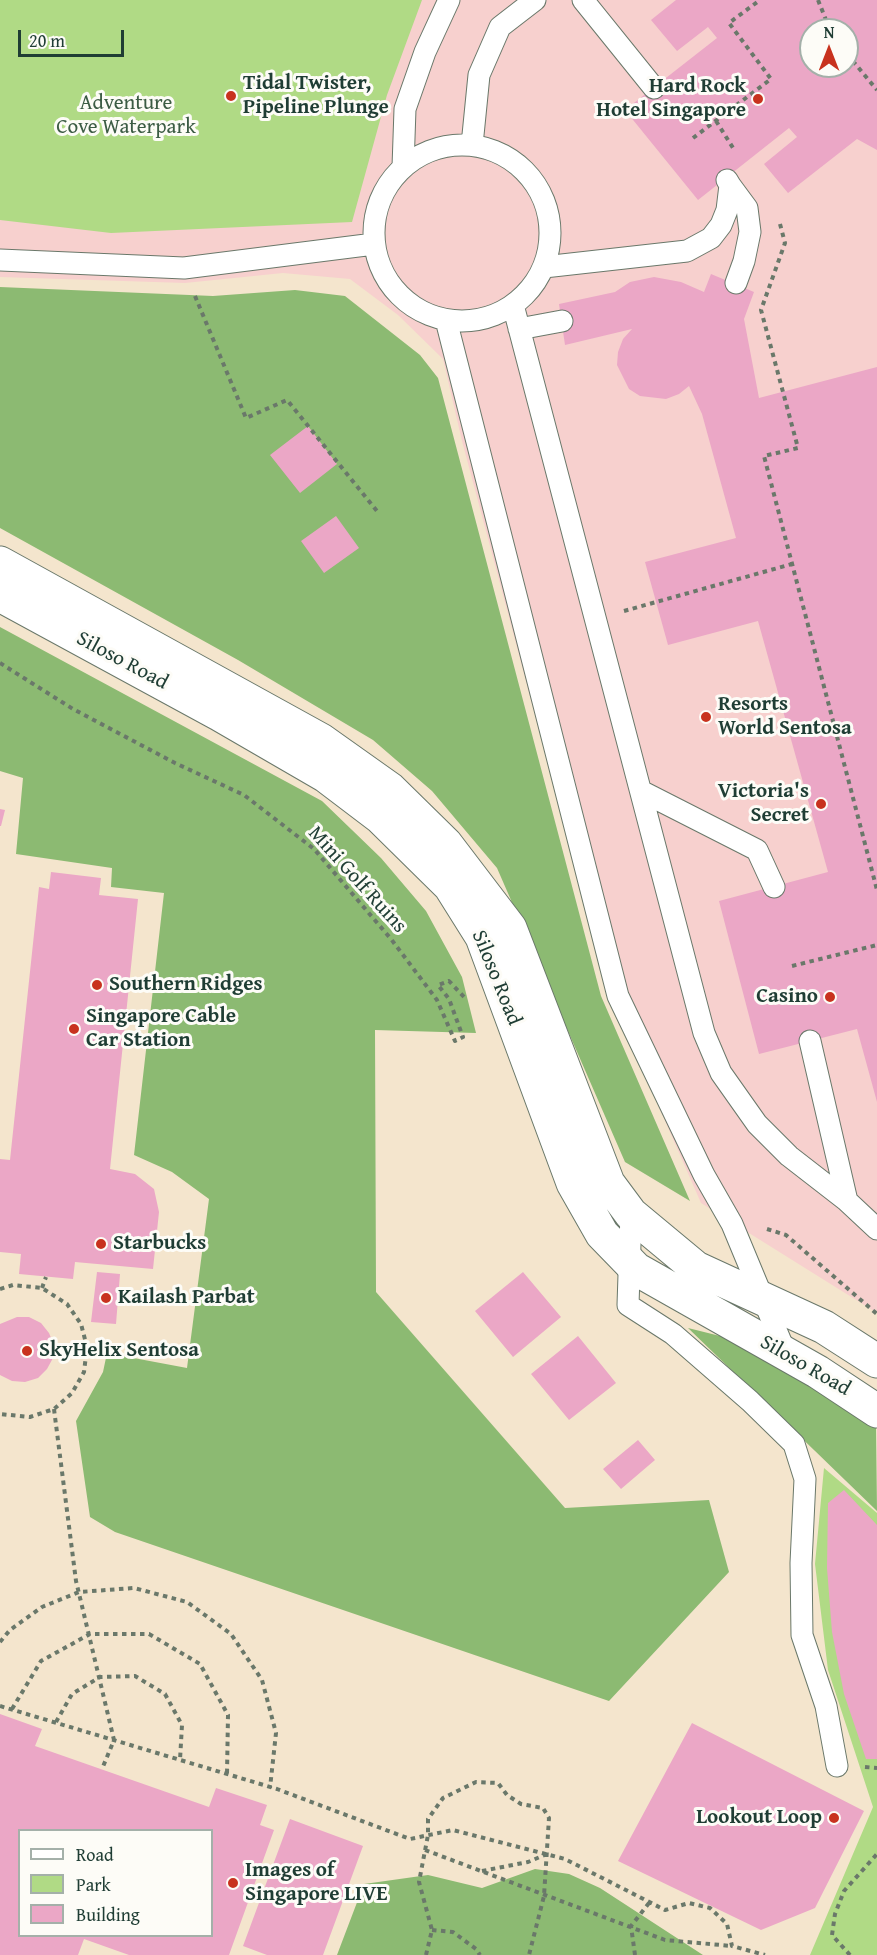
<!DOCTYPE html>
<style>
body{margin:0}
#map{position:relative;width:877px;height:1955px;overflow:hidden;background:#f4e5cd;font-family:"Gentium Book Plus",serif}
canvas{display:block}
.legend{position:absolute;left:18px;top:1829px;width:195px;height:108px;box-sizing:border-box;background:#fdfcf7;border:2px solid #a4b0a9;margin:0;padding:8px 10px;list-style:none;font-size:18px;color:#1f3d34}
.legend li{display:flex;align-items:center;gap:12px;height:30px}
.legend b{width:30px;border:2px solid #a4b0a9}
.north{position:absolute;left:799px;top:18px;width:60px;height:60px;box-sizing:border-box;background:#fdfcf7;border:2px solid #a4b0a9;border-radius:50%;rotate:0deg;font-size:16px;font-weight:700;line-height:24px;text-align:center;color:#1f3d34}
.north::after{content:'';display:block;margin:auto;width:21px;height:27px;background:#c8321e;clip-path:polygon(50% 0,100% 100%,50% 72%,0 100%)}
.scale{position:absolute;left:18px;top:30px;width:106px;height:27px;box-sizing:border-box;border:3px solid #1f3d34;border-top:0;padding-left:8px;font-size:18px;line-height:21px;white-space:nowrap;color:#1f3d34;-webkit-text-stroke:4px #fdfcf7;paint-order:stroke}
</style>
<div id="map">
<canvas width="877" height="1955"></canvas>
<ul class="legend">
<li><b style="height:8px;background:#fff"></b>Road</li>
<li><b style="height:16px;background:#b0da85"></b>Park</li>
<li><b style="height:16px;background:#eba7c6"></b>Building</li>
</ul>
<div class="north">N</div>
<div class="scale">20 m</div>
</div>
<script>
const g = document.querySelector('canvas').getContext('2d');
g.lineJoin = 'round';
function fill(path, color) {
  g.fillStyle = color;
  g.fill(path, 'evenodd');
}
function shape(rows) {
  const path = new Path2D();
  for (const r of rows) {
    if (r.length === 3) {
      path.moveTo(r[0] + r[2], r[1]);
      path.arc(r[0], r[1], r[2], 0, 2 * Math.PI);
      continue;
    }
    path.moveTo(r[0], r[1]);
    for (let i = 2; i < r.length; i += 2) path.lineTo(r[i], r[i + 1]);
  }
  return path;
}
function trace(path, color, width, dash) {
  g.strokeStyle = color;
  g.lineWidth = width;
  g.lineCap = dash ? 'butt' : 'round';
  g.setLineDash(dash || []);
  g.stroke(path);
}
function write(font, color, halo, rows, align = 'center') {
  g.font = font + ' "Gentium Book Plus",serif';
  g.lineWidth = 6;
  g.setLineDash([]);
  g.textBaseline = 'middle';
  g.strokeStyle = halo;
  g.fillStyle = color;
  for (const [text, x, y, turn = 0] of rows) {
    g.save();
    g.translate(x, y);
    g.rotate((+turn || 0) * Math.PI / 180);
    g.textAlign = isNaN(turn) ? turn : align;
    if (halo) g.strokeText(text, 0, 0);
    g.fillText(text, 0, 0);
    g.restore();
  }
}
fill(shape([
 [0,0,877,0,877,1313,701,1203,609,993,462,441,443,359,398,315,350,279,283,273,185,283,0,277],
 [811,30,847,30,847,66,811,66]
]), '#f7d0ce');
fill(shape([
 [0,0,422,0,387,95,352,222,111,233,0,220],
 [824,1468,877,1513,877,1955,810,1955,873,1807,828,1670,815,1564]
]), '#b0da85');
fill(shape([
 [0,287,213,296,295,290,345,296,420,355,438,378,601,996,690,1201,625,1162,497,868,432,791,373,740,238,660,0,528],
 [0,627,322,801,381,858,426,911,462,977,476,1033,375,1030,376,1292,565,1508,709,1500,729,1572,609,1701,115,1532,90,1517,76,1421,103,1372,107,1353,187,1368,209,1199,172,1172,134,1155,164,893,111,887,112,868,16,854,23,778,0,771],
 [688,1328,724,1337,817,1385,876,1428,877,1511],
 [535,1869,569,1874,600,1888,703,1955,337,1955,364,1884,428,1875,482,1888]
]), '#8cba72');
fill(shape([
 [676,0,877,0,877,150,857,139,788,193,764,164,797,137,789,128,698,200,625,110,717,38,708,27,677,51,651,20],
 [811,30,847,30,847,66,811,66],
 [711,274,754,292,744,319,759,398,877,367,877,1102,857,1029,759,1054,719,901,828,872,758,621,668,645,645,562,736,538,702,414,689,386,679,394,666,399,640,396,629,389,617,365,618,352,623,339,632,329,565,345,559,304,615,292,630,282,654,277,681,282,704,292],
 [308,426,337,464,300,493,270,455],
 [336,516,359,548,324,573,301,541],
 [0,809,5,810,1,826,0,826],
 [51,872,101,878,99,895,138,899,110,1169,135,1174,154,1189,159,1212,153,1269,75,1262,73,1279,19,1274,21,1254,0,1252,0,1159,10,1160,39,887,49,889],
 [97,1272,120,1274,116,1324,91,1322],
 [523,1272,561,1317,513,1357,475,1311],
 [17,1317,29,1317,41,1323,49,1333,54,1345,53,1358,47,1369,38,1378,25,1382,12,1381,0,1375,0,1324],
 [578,1336,616,1383,569,1420,531,1374],
 [638,1440,655,1460,621,1489,603,1469],
 [844,1490,877,1525,877,1759,866,1759,844,1694,832,1632,827,1568,828,1503],
 [0,1714,42,1729,35,1746,209,1807,216,1788,267,1805,260,1825,274,1830,229,1955,129,1955,84,1939,78,1955,0,1955],
 [20,1830,212,1830,212,1936,20,1936],
 [692,1723,864,1811,815,1908,761,1930,618,1861],
 [290,1819,363,1846,323,1955,267,1955,243,1946]
]), '#eba7c6');
const service = shape([
 [583,0,654,88],
 [462,233,88],
 [472,145,479,75,500,27,535,0],
 [403,167,405,109,425,52,449,0],
 [730,185,747,208,750,232,744,261,736,283],
 [0,260,184,268,374,244],
 [544,267,687,251,711,238,721,225,727,210,730,185,727,180],
 [513,305,704,1033,721,1073,757,1124,789,1156,847,1201,877,1229],
 [446,320,618,996,704,1175,732,1224,786,1354],
 [519,329,562,321],
 [643,792,757,850,774,887],
 [810,1041,847,1201],
 [631,1214,628,1305,673,1334,750,1401,794,1444,805,1479,801,1563,802,1635,826,1706,837,1766]
]);
const minor = shape([
 [0,563,321,740,390,789,446,844,510,928,608,1183,631,1214,696,1268,824,1327,877,1361],
 [0,595,219,714,326,776,380,817,450,886,482,937,573,1183,602,1234,636,1269,818,1372,877,1411]
]);
trace(service, '#6a786a', 23);
trace(minor, '#6a786a', 35);
trace(shape([
 [818,0,830,30],
 [847,54,877,90],
 [716,121,735,151],
 [693,138,771,79,729,23,760,0],
 [780,224,785,243,761,310,798,448,764,456,877,890],
 [195,296,246,418,287,400,377,511],
 [624,611,792,564],
 [0,663,73,709,175,763,244,795,314,849,391,939,437,1000,455,1041,463,1037,449,999,438,985,449,981,466,999],
 [792,966,877,945],
 [767,1229,786,1235,877,1314],
 [42,1288,46,1277],
 [0,1289,13,1285,42,1288,67,1304,81,1324,87,1347,84,1372,72,1393,54,1409,30,1417,0,1414],
 [54,1409,76,1581,114,1740,102,1769],
 [0,1642,10,1630,42,1607,79,1592,134,1588,187,1602,231,1634,262,1680,276,1733,270,1788],
 [0,1706,277,1789,410,1839,453,1830,565,1859,665,1910,689,1903,710,1908,727,1924,732,1946,765,1955],
 [12,1709,41,1661,90,1634,149,1634,200,1664,228,1715,227,1774],
 [56,1722,72,1694,100,1677,135,1676,165,1694,182,1725,180,1760],
 [865,1767,877,1768,877,1770],
 [425,1850,665,1940,732,1946],
 [482,1871,528,1862,547,1854],
 [432,1930,453,1932,476,1949,480,1955],
 [426,1955,432,1930,419,1882,428,1835,428,1819,443,1798,476,1782,498,1783,507,1795,521,1804,543,1808,549,1818,544,1896,529,1955],
 [635,1955,631,1926,649,1903]
]), '#6a786a', 4, [4.5, 4.5]);
trace(service, '#fff', 21);
trace(minor, '#fff', 33);
trace(shape([
 [850,1955,832,1935,835,1914,844,1891,877,1854]
]), '#6a786a', 4, [4.5, 4.5]);
for (const [x, y, r, color] of [
 [231,96,6,"#c8321e"],
 [758,99,6,"#c8321e"],
 [706,717,6,"#c8321e"],
 [821,804,6,"#c8321e"],
 [97,985,6,"#c8321e"],
 [830,997,6,"#c8321e"],
 [74,1029,6,"#c8321e"],
 [101,1244,6,"#c8321e"],
 [106,1298,6,"#c8321e"],
 [27,1351,6,"#c8321e"],
 [834,1818,6,"#c8321e"],
 [233,1883,6,"#c8321e"]
]) {
  const dot = new Path2D();
  dot.arc(x, y, r, 0, 2 * Math.PI);
  g.fillStyle = color;
  g.fill(dot);
  trace(dot, '#fdfcf7', 2);
}
write('bold 21px', '#1f3d34', '#fdfcf7', [
 ["Tidal Twister,",243,84],
 ["Pipeline Plunge",243,108],
 ["Hard Rock",746,87,"right"],
 ["Hotel Singapore",746,111,"right"],
 ["Resorts",718,705],
 ["World Sentosa",718,729],
 ["Victoria's",809,792,"right"],
 ["Secret",809,816,"right"],
 ["Southern Ridges",109,985],
 ["Casino",818,997,"right"],
 ["Singapore Cable",86,1017],
 ["Car Station",86,1041],
 ["Starbucks",113,1244],
 ["Kailash Parbat",118,1298],
 ["SkyHelix Sentosa",39,1351],
 ["Lookout Loop",822,1818,"right"],
 ["Images of",245,1871],
 ["Singapore LIVE",245,1895]
], 'left');
write('21px', '#3c5c44', '#fdfcf7', [
 ["Adventure",126,104],
 ["Cove Waterpark",126,128]
]);
write('21px', '#1f3d34', '#fdfcf7', [
 ["Siloso Road",122,661,28],
 ["Mini Golf Ruins",357,880,48],
 ["Siloso Road",496,978,68],
 ["Siloso Road",805,1366,30]
]);
</script>
